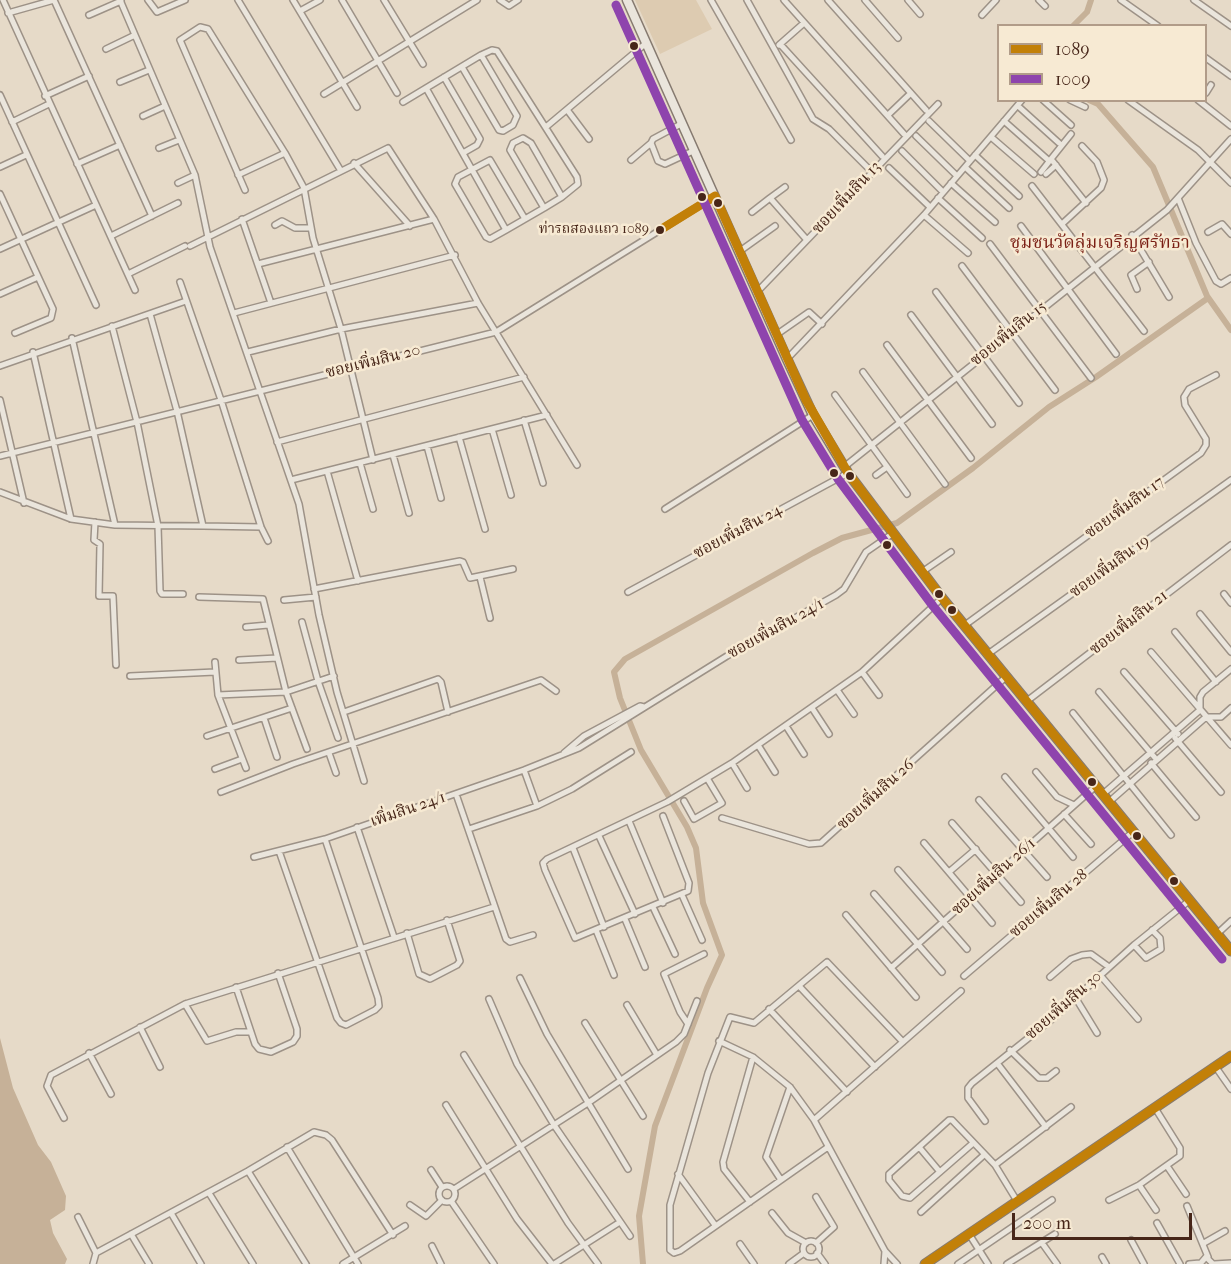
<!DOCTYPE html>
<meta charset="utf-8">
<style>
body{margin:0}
#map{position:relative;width:1231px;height:1264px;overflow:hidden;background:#e6dac8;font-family:"IM FELL French Canon",serif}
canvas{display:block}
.legend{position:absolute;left:997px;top:24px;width:210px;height:78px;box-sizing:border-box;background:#f7ead3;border:2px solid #b19c89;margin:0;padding:8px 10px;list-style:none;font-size:18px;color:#472619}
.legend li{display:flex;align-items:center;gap:12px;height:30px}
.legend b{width:30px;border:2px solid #b19c89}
.scale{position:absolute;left:1012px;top:1213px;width:180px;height:27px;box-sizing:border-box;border:3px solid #472619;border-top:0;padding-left:8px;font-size:18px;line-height:21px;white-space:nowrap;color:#472619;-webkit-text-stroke:4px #f7ead3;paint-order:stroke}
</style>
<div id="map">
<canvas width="1231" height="1264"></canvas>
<ul class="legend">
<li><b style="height:8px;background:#c28008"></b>1089</li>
<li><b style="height:8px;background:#8e44ad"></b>1009</li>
</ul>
<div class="scale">200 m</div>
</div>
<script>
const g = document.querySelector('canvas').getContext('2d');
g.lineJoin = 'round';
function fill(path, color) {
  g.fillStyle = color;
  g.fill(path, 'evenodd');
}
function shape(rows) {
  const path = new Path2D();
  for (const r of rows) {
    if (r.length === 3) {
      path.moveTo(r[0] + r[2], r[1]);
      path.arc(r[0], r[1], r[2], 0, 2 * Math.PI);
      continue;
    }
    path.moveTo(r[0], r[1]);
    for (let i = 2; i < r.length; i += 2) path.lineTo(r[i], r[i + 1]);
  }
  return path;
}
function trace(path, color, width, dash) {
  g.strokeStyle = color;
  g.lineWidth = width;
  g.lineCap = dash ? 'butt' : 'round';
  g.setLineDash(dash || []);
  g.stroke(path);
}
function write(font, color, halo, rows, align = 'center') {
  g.font = font + ' "IM FELL French Canon","Noto Serif Thai",serif';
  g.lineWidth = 5;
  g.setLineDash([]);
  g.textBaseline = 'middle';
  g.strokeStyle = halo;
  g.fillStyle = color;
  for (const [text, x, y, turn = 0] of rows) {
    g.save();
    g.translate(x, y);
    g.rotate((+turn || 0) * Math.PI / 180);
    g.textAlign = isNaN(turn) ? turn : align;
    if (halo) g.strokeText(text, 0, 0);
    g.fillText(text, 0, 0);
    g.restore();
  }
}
fill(shape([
 [635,0,696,0,712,29,660,54]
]), '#ddcbb1');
fill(shape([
 [0,1038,13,1088,38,1145,51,1162,66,1196,65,1210,50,1220,53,1233,67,1259,65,1264,0,1264]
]), '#c6b198');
trace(shape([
 [1073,26,1087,12,1091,0],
 [1089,100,1098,104,1153,167,1207,296,1231,330],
 [643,1264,639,1216,655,1126,707,988,722,955,703,903,696,848,687,827,641,750,620,698,614,672,625,659,813,553,842,538,897,523,973,468,1049,407,1096,377,1208,298]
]), '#c6b198', 6);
const street = shape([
 [3,0,135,290],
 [54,0,152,216],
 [120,0,195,175,210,247,299,504,319,615,337,692,364,781],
 [148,0,157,12,185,0],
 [238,0,341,171],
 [293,0,357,107],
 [342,0,397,93],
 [384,0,423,64],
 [500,0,509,6,518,0],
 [711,0,791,140],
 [747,0,813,119,829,129,870,170],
 [784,0,904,134],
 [828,0,926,110],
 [865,0,898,38],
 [908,0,920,14],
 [1039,0,1045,6],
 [1121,0,1158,26],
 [1194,0,1231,26],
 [300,11,320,0],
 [8,13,54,0],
 [89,15,121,1],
 [982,15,996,0],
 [780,44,882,156],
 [779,45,804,23],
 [106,49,135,35],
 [1206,58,1231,76],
 [462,67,499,130,503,131,513,125,517,116,481,55],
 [444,77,480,139,477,145,463,153],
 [120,82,149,70],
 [426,88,506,230],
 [1206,93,1211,85],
 [324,94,477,0],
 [0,95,96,305],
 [45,96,89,76],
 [1043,100,1071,125],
 [1070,100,1085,107],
 [1128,100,1198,150,1231,183],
 [1198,100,1231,126],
 [403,102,481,55,492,50,497,51,577,177,578,184,562,197,544,208,506,230,490,239,486,237,455,184,458,177,490,160,525,219],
 [1018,106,1059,143],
 [568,111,589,139],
 [888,115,911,93],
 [143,116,165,106],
 [929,121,970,161],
 [1004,121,1047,159],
 [12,122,49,104],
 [681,124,653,139,651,143,658,161,665,164,693,151],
 [546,127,645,44],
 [916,136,957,176],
 [991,137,1034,174],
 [159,148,179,140],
 [902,151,943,192],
 [975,155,1019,196],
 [1051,159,1071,134],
 [631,160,651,143],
 [354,163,410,226],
 [77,164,120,145],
 [0,167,26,155],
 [965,167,1009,208],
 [889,168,930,207],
 [1041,172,1051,159,1086,203],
 [1046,174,1056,165],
 [238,175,285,153],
 [178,183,195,175],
 [951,183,995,222],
 [1032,186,1144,331],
 [785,187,770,198,807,240],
 [245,190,180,40,200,27,208,29,285,153,304,188,313,238,341,329,373,460],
 [0,194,53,309,51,318,15,333],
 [938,198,982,238],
 [1178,198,1196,243,1216,281,1221,284,1231,278],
 [544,208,510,150,513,143,523,138,531,143,562,197],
 [752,212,770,198],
 [924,215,968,253],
 [242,219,271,303],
 [1062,224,1101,188,1104,180,1097,162,1082,146],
 [275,225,282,221,295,228,311,228],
 [1021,226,1116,354],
 [1208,232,1222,224,1231,234],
 [1132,235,1169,297],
 [111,236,178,203],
 [990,244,1091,378],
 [190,246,388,148,434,219,478,303,577,465],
 [1140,248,1160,237],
 [0,249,96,205],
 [740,251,775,226],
 [258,264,434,219],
 [962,266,1055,390],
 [128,274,185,246],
 [180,282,221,400,261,527,268,541],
 [1137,289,1131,275,1149,262],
 [757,292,938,104],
 [936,292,1019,403],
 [0,294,38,277],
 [234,313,455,255],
 [150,314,177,411,203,526,261,527],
 [911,315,992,424],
 [112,326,137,422,158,526,160,591,162,594,183,594],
 [776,335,809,312,822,324],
 [72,338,115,525],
 [887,345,971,458],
 [33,352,71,519],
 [248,352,341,329,478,303],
 [787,359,924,215,1022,100],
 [0,366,186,301],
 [863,372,945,484],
 [835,395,907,494],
 [0,400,24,503],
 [524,420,543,483],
 [492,429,511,495],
 [459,437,485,529],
 [277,442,524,377],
 [427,446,441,498],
 [393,455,409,513],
 [0,456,496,332,715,196],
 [360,463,373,509],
 [844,467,1167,210,1231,139],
 [327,471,358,581],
 [876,475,887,467],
 [291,480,547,415],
 [0,492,71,519,115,525,203,526],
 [665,509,813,415],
 [95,522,94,540,100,544,99,596,113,596,116,665],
 [922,572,951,552],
 [480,577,490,618],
 [314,589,460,561,463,562,470,578,513,569],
 [628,592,848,473],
 [1224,594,1231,603],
 [199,597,263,599,286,692,307,749],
 [284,600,316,597],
 [1200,614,1231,652],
 [302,622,318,681,338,738],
 [965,625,1201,453,1206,445,1206,439,1185,405,1184,397,1189,389,1216,375],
 [246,627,268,625],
 [1175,632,1216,682],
 [1151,652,1231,745],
 [988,654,1231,480],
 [239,660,277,658],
 [215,662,218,695,286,692,334,676],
 [862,672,879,695],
 [1124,672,1178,734],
 [130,676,215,672],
 [837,690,854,714],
 [1099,692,1156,759],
 [218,695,246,768],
 [1027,701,1231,545],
 [812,708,829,734],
 [1200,709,1200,697,1203,692,1231,669],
 [344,712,438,679,441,682,448,712],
 [1073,713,1171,835],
 [264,718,277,757],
 [786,726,804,754],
 [207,736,292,708],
 [1175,738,1221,792],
 [758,745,775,772],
 [329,753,336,773],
 [564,753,584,736,640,706,644,707],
 [732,763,747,788],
 [1151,763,1196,817],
 [215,769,242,759],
 [524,770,537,806],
 [1036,772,1057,797,1074,805],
 [1005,777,1073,857],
 [221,792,293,764,541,680,556,691],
 [456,794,506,939,510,942,533,935],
 [1103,794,1200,710],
 [979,800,1047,877],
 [684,801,694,819,722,803,707,778],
 [1109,802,1206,717,1221,717,1231,708],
 [1064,814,1091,844],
 [663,816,689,883,688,891,575,938,545,870,543,863,547,859,667,802,732,763,862,672,942,598],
 [722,818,809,844,821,843,1007,676],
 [629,821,663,903],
 [952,823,1021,902],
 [357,827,394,937],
 [469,829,537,806,572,789,631,752],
 [599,836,635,914],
 [924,843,992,923],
 [573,848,604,927],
 [279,851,337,1018,341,1023,346,1025,375,1010,379,1006,378,998,325,839],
 [254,857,325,839,524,770,579,748,727,656,836,595,844,589,866,552,892,534],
 [898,870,967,949],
 [949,872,976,849],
 [874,894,942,972],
 [682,895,702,940],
 [653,907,675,954],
 [846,915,916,997],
 [625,919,645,967],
 [596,930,614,975],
 [407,933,419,974,430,979,457,965,460,961,447,920],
 [1217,934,1231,921],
 [1134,945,1146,958,1161,949,1160,938,1152,930],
 [891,968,1096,786],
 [1100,975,1138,1019],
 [964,976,1133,832],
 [1050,977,1071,959,1082,955,1091,954,1109,967],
 [520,978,547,1034,628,1169],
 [799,986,875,1067],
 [236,987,255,1044,259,1049,271,1052,293,1042,297,1036,297,1029,278,973],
 [1075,997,1097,1033],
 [489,999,517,1064,554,1125,630,1236],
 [185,1004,207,1041,236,1032,251,1032],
 [627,1005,657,1055],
 [769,1009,847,1092],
 [585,1023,643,1116],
 [688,1024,680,1012,664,974,704,954],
 [140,1027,160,1067],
 [719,1041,753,1057,790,1087,814,1120,885,1251,897,1264],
 [1010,1050,1039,1078,1047,1078,1056,1071],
 [89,1053,111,1094],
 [464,1055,568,1223,598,1264],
 [997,1063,1046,1127],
 [1215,1066,1231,1089],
 [446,1105,517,1219,552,1264],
 [64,1118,47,1086,51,1075,185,1004,494,907],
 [814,1120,961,991],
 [985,1121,968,1098,968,1088,972,1083,1051,1020,1134,945,1190,900],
 [972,1144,910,1198,902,1196,889,1180,889,1174,949,1120,952,1120,995,1165,1017,1201],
 [287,1147,358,1264],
 [828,1147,680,1251,674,1253,670,1250,670,1205,708,1073,730,1017,754,1023,827,962,903,1042],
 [919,1147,940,1172],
 [995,1165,1071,1107],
 [1167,1166,1186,1194],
 [431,1170,442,1187],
 [248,1171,306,1264],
 [678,1174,715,1225],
 [781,1180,766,1157,790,1087],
 [1139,1185,1156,1210],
 [447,1194,8],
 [454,1189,588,1103,676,1042,684,1034,697,1001],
 [209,1193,253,1264],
 [816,1197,834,1227,816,1243],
 [1109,1200,1139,1185,1180,1156,1180,1148,1155,1108],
 [451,1201,494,1264],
 [750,1202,724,1169,723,1162,753,1057],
 [410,1205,426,1216,442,1200],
 [1187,1206,1208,1257],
 [921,1212,984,1155],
 [171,1213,201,1264],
 [772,1213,788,1233,806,1243],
 [78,1217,96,1253,93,1264],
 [1157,1223,1180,1264],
 [131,1234,149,1264],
 [969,1234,988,1264],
 [1131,1240,1144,1264],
 [811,1249,8],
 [1042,1243,1057,1264],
 [1204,1243,1225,1231],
 [740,1244,754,1264],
 [432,1246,441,1264],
 [96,1253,248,1171,314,1132,326,1135,332,1140,393,1235],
 [817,1253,825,1264],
 [1102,1257,1106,1264],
 [343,1264,405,1226],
 [554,1264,620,1222],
 [789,1264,804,1253],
 [884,1264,885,1251],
 [958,1264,1052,1200],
 [1007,1264,1055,1234],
 [1189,1264,1200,1263],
 [1200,1264,1206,1257,1213,1264],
 [1214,1264,1231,1263]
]);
const secondary = shape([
 [627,0,787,359,813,415,848,473,942,598,1231,951],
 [925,1264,1231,1056]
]);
trace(street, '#9d9287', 8);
trace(secondary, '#867a70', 11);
trace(street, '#eae5dc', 5);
trace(secondary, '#eae5dc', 8);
trace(shape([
 [715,196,806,400,848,473,942,598,1231,951],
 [660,230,715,196],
 [925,1264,1231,1056]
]), '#c28008', 9);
trace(shape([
 [616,5,802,420,838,479,933,606,1222,959]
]), '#8e44ad', 9);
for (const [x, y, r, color] of [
 [634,46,5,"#472619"],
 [702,197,5,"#472619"],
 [718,203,5,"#472619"],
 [660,230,5,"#472619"],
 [834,473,5,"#472619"],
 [850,476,5,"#472619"],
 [887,545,5,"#472619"],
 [939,594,5,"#472619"],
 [952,610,5,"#472619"],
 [1092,782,5,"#472619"],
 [1137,836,5,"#472619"],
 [1174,881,5,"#472619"]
]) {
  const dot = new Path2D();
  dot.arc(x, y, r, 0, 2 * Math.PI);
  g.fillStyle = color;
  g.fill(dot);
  trace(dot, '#f7ead3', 2);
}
write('14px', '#472619', '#f7ead3', [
 ["ท่ารถสองแถว 1089",649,230]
], 'right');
write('16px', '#472619', '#f7ead3', [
 ["ซอยเพิ่มสิน 13",847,198,-47],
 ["ซอยเพิ่มสิน 15",1009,334,-39],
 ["ซอยเพิ่มสิน 20",373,362,-14],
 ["ซอยเพิ่มสิน 17",1125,508,-36],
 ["ซอยเพิ่มสิน 24",738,532,-28],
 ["ซอยเพิ่มสิน 19",1110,567,-36],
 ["ซอยเพิ่มสิน 21",1129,623,-38],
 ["ซอยเพิ่มสิน 24/1",776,629,-29],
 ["ซอยเพิ่มสิน 26",876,795,-42],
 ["เพิ่มสิน 24/1",408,810,-19],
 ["ซอยเพิ่มสิน 26/1",994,877,-42],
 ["ซอยเพิ่มสิน 28",1049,904,-40],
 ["ซอยเพิ่มสิน 30",1064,1006,-41]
]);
write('18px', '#7a1f14', '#f7ead3', [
 ["ชุมชนวัดลุ่มเจริญศรัทธา",1100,244]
]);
</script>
